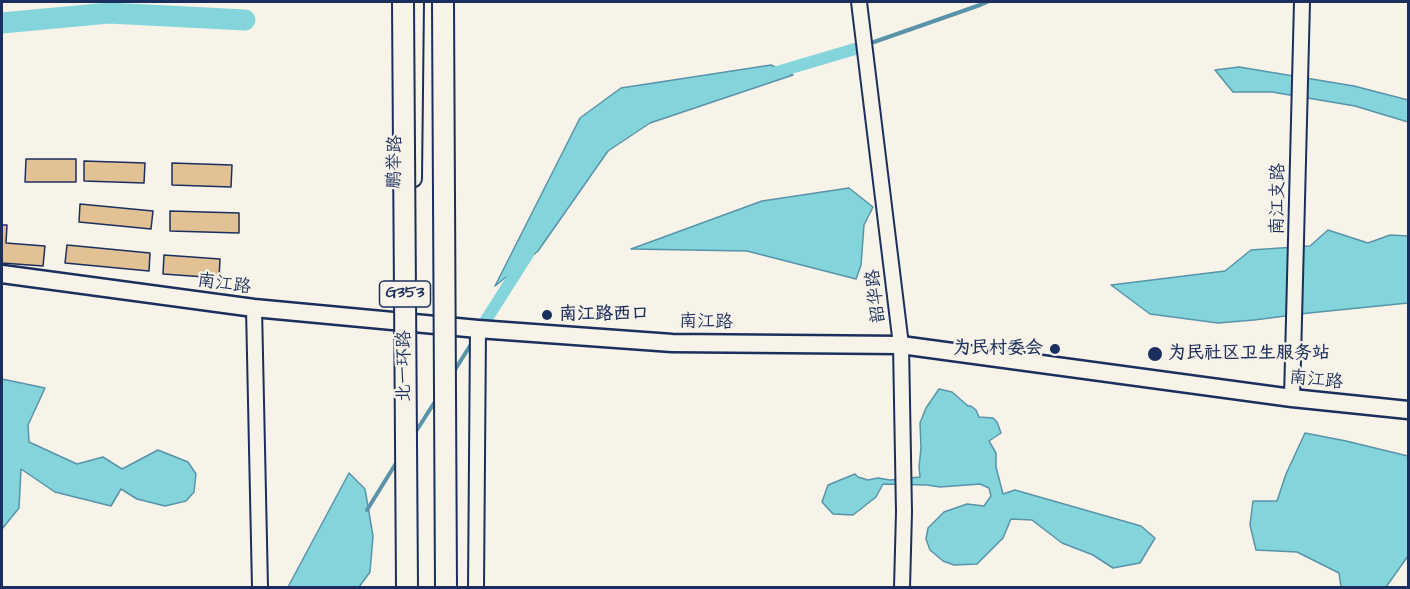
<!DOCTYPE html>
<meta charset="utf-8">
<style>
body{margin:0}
#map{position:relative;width:1410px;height:589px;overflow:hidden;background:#f7f3e8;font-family:"Architects Daughter",sans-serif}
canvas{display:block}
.frame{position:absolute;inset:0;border:3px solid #1b2f5e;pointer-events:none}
</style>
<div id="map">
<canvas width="1410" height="589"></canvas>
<div class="frame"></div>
</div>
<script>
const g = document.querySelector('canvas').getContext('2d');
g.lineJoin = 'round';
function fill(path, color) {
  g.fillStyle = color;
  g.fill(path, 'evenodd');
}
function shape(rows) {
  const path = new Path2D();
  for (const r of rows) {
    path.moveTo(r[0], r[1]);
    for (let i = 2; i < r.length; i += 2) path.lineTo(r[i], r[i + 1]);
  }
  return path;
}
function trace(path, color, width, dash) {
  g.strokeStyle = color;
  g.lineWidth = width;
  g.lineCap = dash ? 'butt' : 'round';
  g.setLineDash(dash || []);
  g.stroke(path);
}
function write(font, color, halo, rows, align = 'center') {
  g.font = font + ' "Architects Daughter","LXGW WenKai TC",sans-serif';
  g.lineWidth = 4.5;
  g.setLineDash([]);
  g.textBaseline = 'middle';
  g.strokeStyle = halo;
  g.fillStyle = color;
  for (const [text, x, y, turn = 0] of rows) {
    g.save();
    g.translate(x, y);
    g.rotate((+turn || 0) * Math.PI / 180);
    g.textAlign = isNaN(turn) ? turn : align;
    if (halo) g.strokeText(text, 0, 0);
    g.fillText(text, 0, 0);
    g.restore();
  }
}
const water = shape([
 [771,65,793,75,650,123,608,151,538,251,495,286,580,118,621,88,771,65],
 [1239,67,1354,86,1408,100,1408,122,1355,106,1272,92,1233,92,1215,70,1239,67],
 [849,188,873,207,864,225,861,265,856,279,747,251,631,249,762,201,849,188],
 [1328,230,1368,243,1390,235,1408,236,1408,303,1309,313,1254,320,1218,323,1150,314,1111,285,1225,271,1251,250,1310,246,1328,230],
 [2,379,45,388,28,425,29,442,77,464,103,457,122,469,158,450,188,462,196,474,194,492,186,501,165,506,137,499,121,489,111,506,55,492,21,469,19,508,2,529,2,379],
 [939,389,952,392,968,406,971,406,976,410,979,417,993,418,997,422,1001,433,989,441,996,453,996,467,1003,494,1015,490,1141,526,1155,538,1140,563,1113,568,1093,555,1062,543,1032,520,1011,519,1003,538,977,564,954,565,943,561,930,550,926,539,928,528,944,512,967,504,984,506,991,496,989,488,980,484,940,487,927,485,883,484,876,497,853,515,833,514,822,502,828,485,855,474,858,477,868,480,878,478,890,480,920,477,919,467,921,448,920,423,926,408,939,389],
 [1305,433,1346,441,1408,456,1408,556,1386,587,1341,587,1339,573,1297,552,1256,550,1250,525,1253,501,1277,501,1286,474,1305,433],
 [349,473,365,489,373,536,370,572,359,587,288,587,349,473]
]);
fill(water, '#83d5db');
trace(water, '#5993a9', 1.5);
trace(shape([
 [874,42,980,5,987,2],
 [453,373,473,341],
 [413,436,438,397],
 [367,510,398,460]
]), '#5993a9', 4);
trace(shape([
 [767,75,855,49],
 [486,320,528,254]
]), '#83d5db', 12);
trace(shape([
 [2,23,109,13,245,20]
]), '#83d5db', 21);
const building = shape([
 [26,159,76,159,76,182,25,182,26,159],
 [84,161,145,163,144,183,84,181,84,161],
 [172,163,232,165,231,187,172,185,172,163],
 [80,204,153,211,151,229,79,222,80,204],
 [170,211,239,213,239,233,170,231,170,211],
 [2,225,7,225,6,243,45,246,43,266,2,263,2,225],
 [67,245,150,253,149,271,65,263,67,245],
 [164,255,220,259,219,278,163,274,164,255]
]);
fill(building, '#e2c194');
trace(building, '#1b2f5e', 1.5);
const minor = shape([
 [859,2,901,345,904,512,902,588],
 [414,179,416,2],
 [254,308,260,588],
 [1292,398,1302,2],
 [476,588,478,329]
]);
const major = shape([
 [2,274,254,308,478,329,672,343,901,345,1292,398,1408,410]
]);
trace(minor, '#1b2f5e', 18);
trace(major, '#1b2f5e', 21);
trace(minor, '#f7f3e8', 14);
trace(major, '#f7f3e8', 16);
const highwayBridge = shape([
 [403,2,407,588],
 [443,2,446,588]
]);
trace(highwayBridge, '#1b2f5e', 24, []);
trace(highwayBridge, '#f7f3e8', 20);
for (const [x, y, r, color] of [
 [547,315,6,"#1b2f5e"],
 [1055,349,6,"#1b2f5e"],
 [1155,354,8,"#1b2f5e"]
]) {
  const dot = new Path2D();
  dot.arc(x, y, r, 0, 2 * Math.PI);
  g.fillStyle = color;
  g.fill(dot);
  trace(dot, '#f7f3e8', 2);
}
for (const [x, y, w] of [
 [405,294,51]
]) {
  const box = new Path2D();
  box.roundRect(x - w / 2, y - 13, w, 26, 4.5);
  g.fillStyle = '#f7f3e8';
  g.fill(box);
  trace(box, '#1b2f5e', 1.5);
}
write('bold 16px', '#1b2f5e', null, [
 ["G353",405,294]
]);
write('18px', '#1b2f5e', '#f7f3e8', [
 ["鹏举路",396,162,-89],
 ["南江支路",1279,199,-89],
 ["南江路",224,285,8],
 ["韶华路",877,296,-97],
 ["南江路",706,323,1],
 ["北一环路",405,366,-90],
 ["南江路",1316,381,6]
]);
write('bold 18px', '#1b2f5e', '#f7f3e8', [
 ["南江路西口",559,315],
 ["为民村委会",1043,349,"right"],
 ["为民社区卫生服务站",1168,354]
], 'left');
</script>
